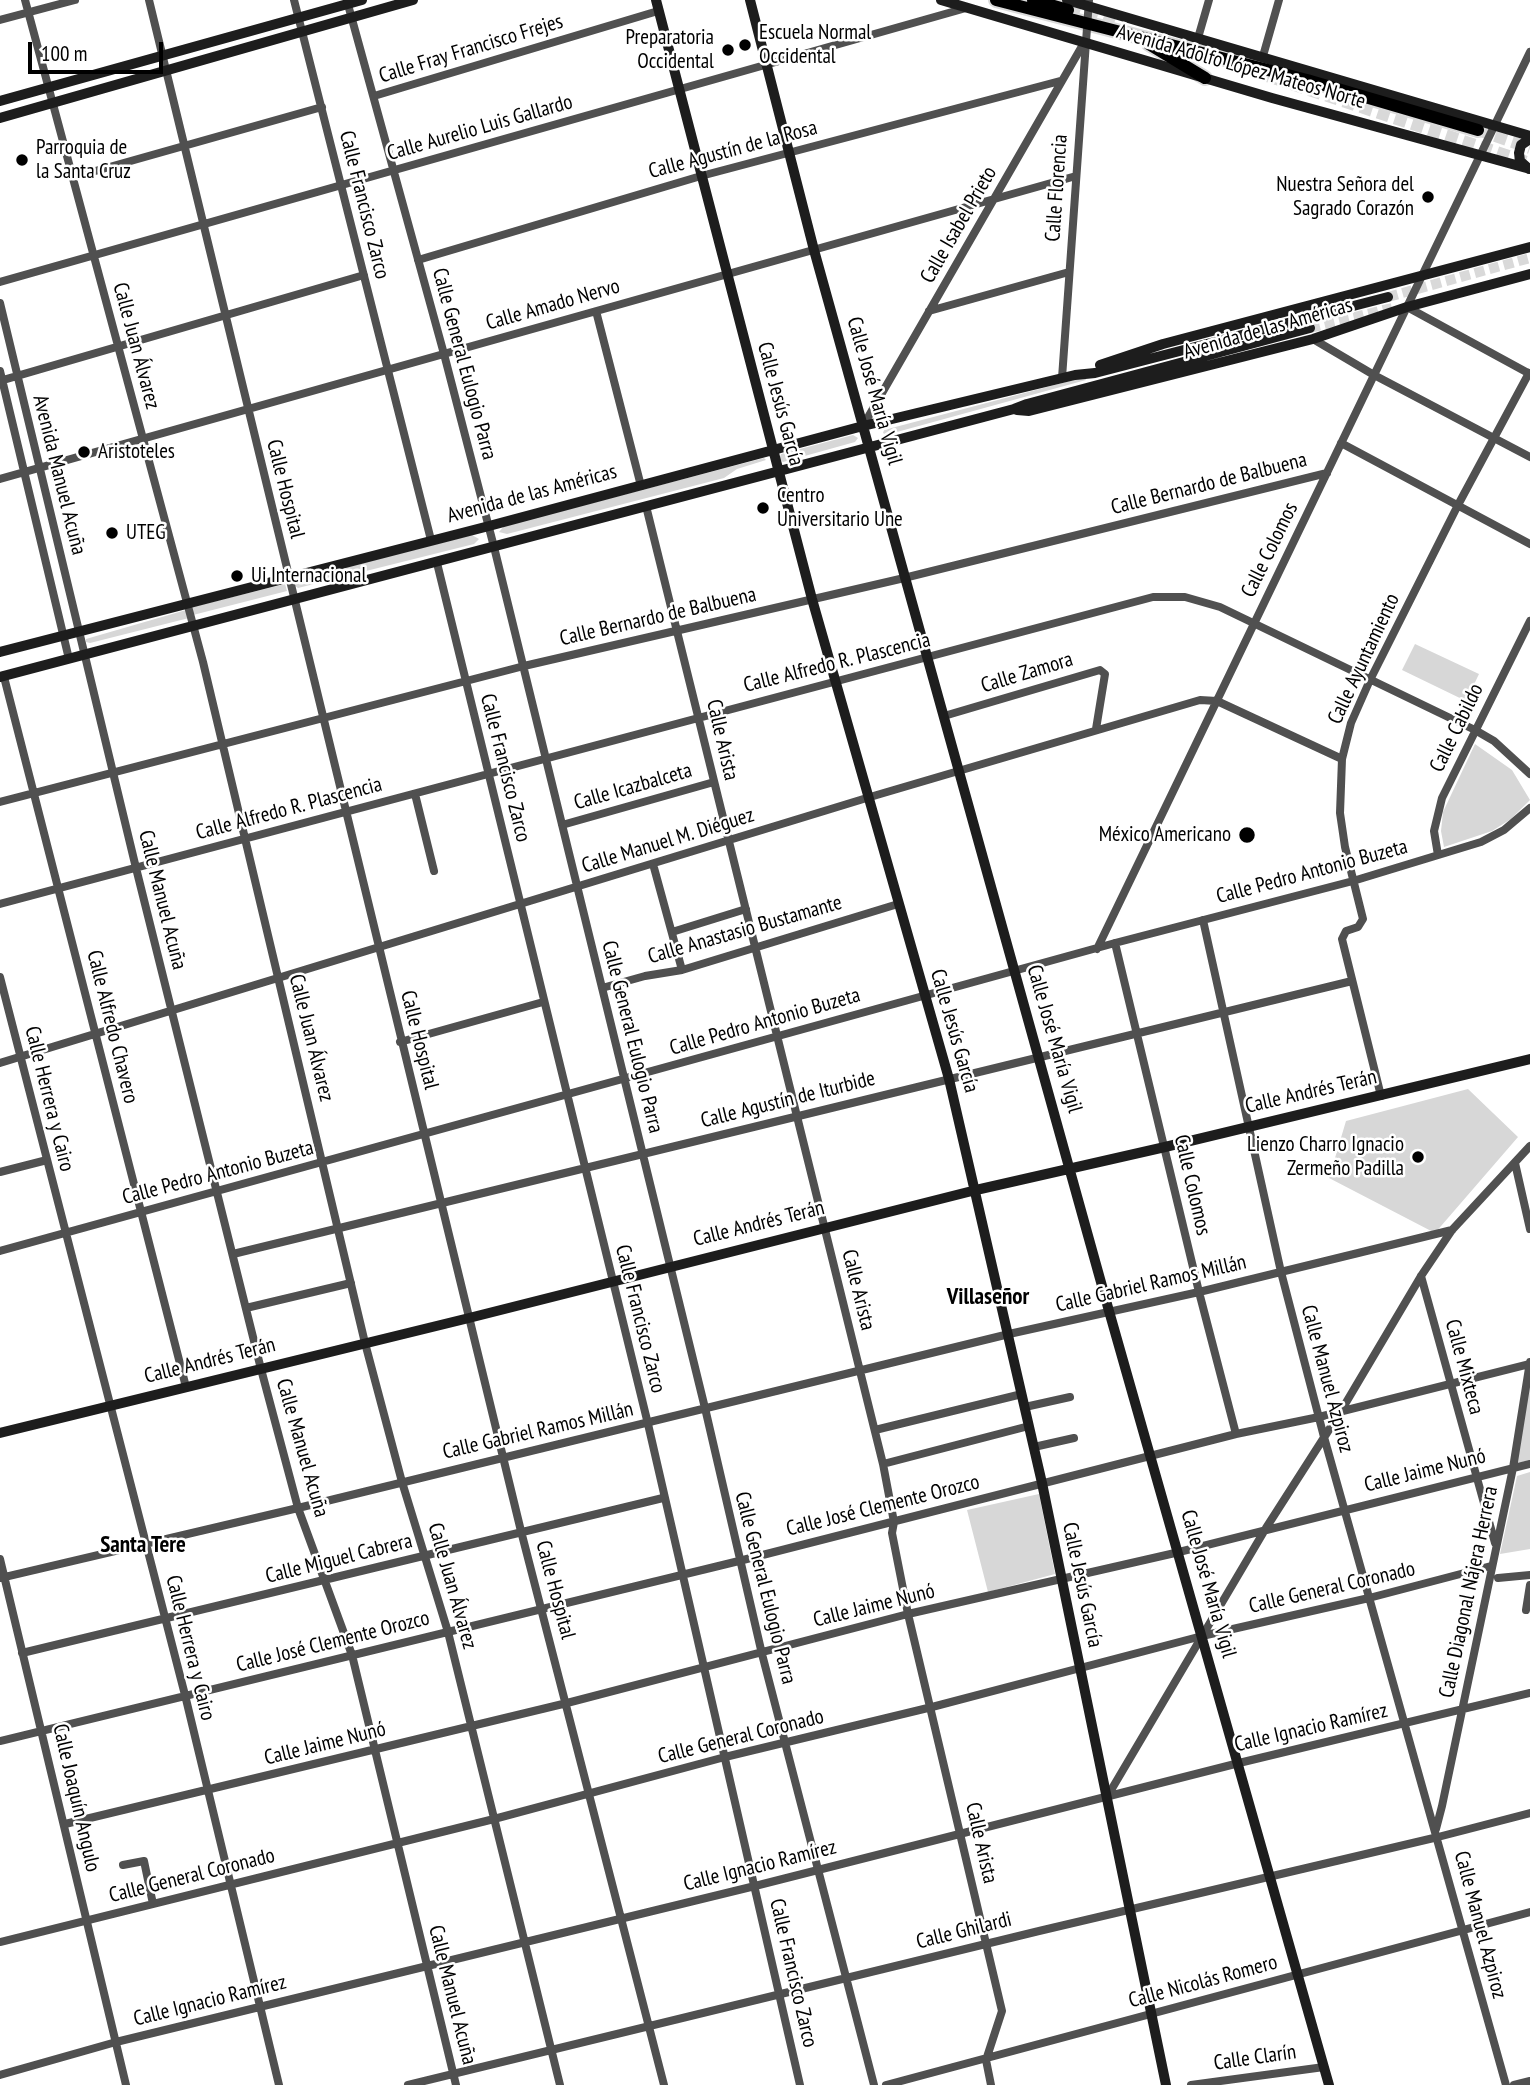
<!DOCTYPE html>
<meta charset="utf-8">
<style>
body{margin:0}
#map{position:relative;width:1530px;height:2085px;overflow:hidden;background:#fff;font-family:"PT Sans Narrow",sans-serif}
canvas{display:block}
.scale{position:absolute;left:28px;top:42px;width:135px;height:32px;box-sizing:border-box;border:4px solid #000;border-top:0;padding-left:9px;font-size:21px;line-height:24px;white-space:nowrap;color:#000;-webkit-text-stroke:5px #fff;paint-order:stroke}
</style>
<div id="map">
<canvas width="1530" height="2085"></canvas>
<div class="scale">100 m</div>
</div>
<script>
const g = document.querySelector('canvas').getContext('2d');
g.lineJoin = 'round';
function fill(path, color) {
  g.fillStyle = color;
  g.fill(path, 'evenodd');
}
function shape(rows) {
  const path = new Path2D();
  for (const r of rows) {
    path.moveTo(r[0], r[1]);
    for (let i = 2; i < r.length; i += 2) path.lineTo(r[i], r[i + 1]);
  }
  return path;
}
function trace(path, color, width, dash) {
  g.strokeStyle = color;
  g.lineWidth = width;
  g.lineCap = dash ? 'butt' : 'round';
  g.setLineDash(dash || []);
  g.stroke(path);
}
function write(font, color, halo, rows, align = 'center') {
  g.font = font + ' "PT Sans Narrow",sans-serif';
  g.lineWidth = 5;
  g.setLineDash([]);
  g.textBaseline = 'middle';
  g.strokeStyle = halo;
  g.fillStyle = color;
  for (const [text, x, y, turn = 0] of rows) {
    g.save();
    g.translate(x, y);
    g.rotate((+turn || 0) * Math.PI / 180);
    g.textAlign = isNaN(turn) ? turn : align;
    if (halo) g.strokeText(text, 0, 0);
    g.fillText(text, 0, 0);
    g.restore();
  }
}
fill(shape([
 [1085,377,1086,380,886,435,883,433,884,430],
 [853,435,858,438,855,442,783,462,779,459,781,454],
 [764,458,766,460,737,469,724,478,507,534,499,532,504,526],
 [472,535,479,539,474,544,298,588,294,585,296,580],
 [285,584,287,591,193,615,192,607],
 [186,610,189,618,90,643,86,642,86,639],
 [1415,644,1479,674,1466,701,1402,670],
 [1475,744,1512,770,1530,800,1511,819,1492,831,1444,847,1441,831,1443,812],
 [1468,1089,1518,1137,1435,1233,1329,1178,1346,1121],
 [1530,1373,1530,1460,1517,1463],
 [1530,1472,1530,1549,1500,1554,1517,1476],
 [1039,1494,1055,1574,988,1592,967,1510]
]), '#d7d7d7');
trace(shape([
 [1388,297,1530,258],
 [1310,328,1392,308]
]), '#d9d9d9', 10, [10, 5]);
trace(shape([
 [1068,10,1118,26],
 [1258,73,1530,163],
 [1478,130,1530,148]
]), '#d9d9d9', 12, [12, 6]);
const primary = shape([
 [996,0,1307,80,1478,130],
 [1033,0,1068,10],
 [1149,44,1205,78]
]);
trace(primary, '#dbdbdb', 16);
trace(shape([
 [25,0,203,662,365,1343,402,1482,448,1632,560,2085],
 [149,0,521,1531,664,2085],
 [294,0,431,540],
 [347,1,444,354,494,547,705,1408,762,1654,874,2085],
 [0,20,75,0],
 [1198,38,1209,0],
 [1263,56,1279,0],
 [374,96,658,11],
 [74,177,322,107],
 [418,260,701,176,1060,81],
 [0,282,966,8],
 [0,303,136,868,261,1369,298,1508,352,1655,456,2085],
 [1407,307,1530,374],
 [596,311,641,486],
 [929,311,1069,272],
 [1313,339,1374,375,1530,457],
 [0,371,69,659],
 [1062,378,1089,0],
 [0,381,364,275],
 [863,426,1085,41],
 [1341,443,1530,544],
 [0,479,1076,176],
 [646,506,883,1464,894,1522,892,1533,908,1614,1002,2011,986,2060,991,2085],
 [437,563,648,1424,800,2085],
 [4,677,186,1387],
 [944,716,1100,670,1105,674,1096,729],
 [415,794,434,871],
 [0,802,524,666,900,579,1327,473],
 [562,825,714,782],
 [1438,855,1434,831,1442,798,1530,621],
 [653,864,682,970],
 [0,904,1153,597,1185,597,1220,607,1475,730,1494,741,1530,774],
 [1203,920,1281,1272,1324,1437,1506,2085],
 [672,932,746,909],
 [1115,943,1199,1292,1236,1434],
 [1097,949,1530,52],
 [0,977,185,1695,279,2085],
 [602,988,645,976,682,970,898,904],
 [400,1042,543,1002],
 [0,1063,870,797,1200,700,1217,701,1342,759],
 [1381,1096,1342,939,1346,931,1358,927,1363,919,1345,847,1340,813,1342,759,1351,723,1370,680,1458,505,1529,373],
 [1515,1163,1530,1229],
 [0,1172,47,1160],
 [0,1251,1115,943,1353,881,1481,842,1504,830,1530,808],
 [233,1254,1352,981],
 [1421,1276,1495,1543],
 [246,1308,351,1283],
 [1025,1407,1070,1397],
 [875,1430,1022,1394],
 [1034,1447,1074,1438],
 [883,1464,1029,1426],
 [0,1559,126,2085],
 [0,1578,298,1508,1009,1334,1199,1292,1452,1230],
 [1498,1578,1530,1575],
 [1526,1610,1530,1585],
 [22,1653,663,1498],
 [0,1741,739,1561,1236,1434,1319,1417,1530,1364],
 [1107,1797,1266,1528,1341,1411,1421,1276,1452,1230,1530,1146],
 [65,1824,567,1703,908,1614,1175,1553,1530,1464],
 [1436,1829,1442,1806,1513,1468,1530,1362],
 [123,1865,144,1861,153,1904],
 [0,1942,494,1819,725,1757,932,1707,1202,1636,1369,1598,1491,1566],
 [0,2075,116,2042,755,1886,1239,1763,1530,1693],
 [408,2085,1039,1931,1438,1837,1530,1813],
 [886,2085,1530,1912],
 [1191,2085,1324,2067],
 [1514,2085,1530,2081]
]), '#505050', 8);
trace(shape([
 [656,0,812,599,949,1079,1042,1483,1166,2085],
 [750,0,814,250,1109,1311,1329,2085],
 [941,0,1272,98,1530,169],
 [1067,0,1530,136],
 [0,101,362,0],
 [0,118,413,0],
 [1529,169,1520,161,1519,153,1521,145,1530,139],
 [1100,365,1163,344,1530,247],
 [1017,410,1029,411,1313,339,1407,307,1530,274],
 [0,652,489,526,863,426,1075,375,1095,373,1388,297],
 [0,677,1014,409,1027,404,1310,328],
 [0,1433,469,1318,976,1190,1165,1147,1530,1059]
]), '#1d1d1d', 10);
trace(primary, '#000', 12);
for (const [x, y, r, color] of [
 [745,45,7,"#000"],
 [728,50,7,"#000"],
 [22,160,7,"#000"],
 [1428,197,7,"#000"],
 [84,452,7,"#000"],
 [763,508,7,"#000"],
 [112,533,7,"#000"],
 [237,576,7,"#000"],
 [1247,835,9,"#000"],
 [1418,1157,7,"#000"]
]) {
  const dot = new Path2D();
  dot.arc(x, y, r, 0, 2 * Math.PI);
  g.fillStyle = color;
  g.fill(dot);
  trace(dot, '#fff', 2.5);
}
write('21px', '#000', '#fff', [
 ["Escuela Normal",759,33],
 ["Occidental",759,57],
 ["Preparatoria",714,38,"right"],
 ["Occidental",714,62,"right"],
 ["Parroquia de",36,148],
 ["la Santa Cruz",36,172],
 ["Nuestra Señora del",1414,185,"right"],
 ["Sagrado Corazón",1414,209,"right"],
 ["Aristoteles",98,452],
 ["Centro",777,496],
 ["Universitario Une",777,520],
 ["UTEG",126,533],
 ["Ui Internacional",251,576],
 ["México Americano",1231,835,"right"],
 ["Lienzo Charro Ignacio",1404,1145,"right"],
 ["Zermeño Padilla",1404,1169,"right"]
], 'left');
write('21px', '#000', '#fff', [
 ["Calle Fray Francisco Frejes",471,49,-17],
 ["Avenida Adolfo López Mateos Norte",1241,67,16],
 ["Calle Aurelio Luis Gallardo",480,128,-16],
 ["Calle Agustín de la Rosa",733,150,-15],
 ["Calle Florencia",1057,188,-86],
 ["Calle Francisco Zarco",364,205,76],
 ["Calle Isabel Prieto",959,225,-60],
 ["Calle Amado Nervo",553,305,-16],
 ["Avenida de las Américas",1268,329,-16],
 ["Calle Juan Álvarez",136,346,75],
 ["Calle General Eulogio Parra",464,364,75],
 ["Calle José María Vigil",874,391,74],
 ["Calle Jesús García",780,404,75],
 ["Avenida Manuel Acuña",59,475,76],
 ["Calle Bernardo de Balbuena",1209,484,-14],
 ["Calle Hospital",285,489,76],
 ["Avenida de las Américas",532,494,-15],
 ["Calle Colomos",1270,550,-64],
 ["Calle Bernardo de Balbuena",658,617,-13],
 ["Calle Ayuntamiento",1364,659,-65],
 ["Calle Alfredo R. Plascencia",837,663,-14],
 ["Calle Zamora",1027,673,-17],
 ["Calle Cabildo",1457,728,-64],
 ["Calle Arista",722,740,77],
 ["Calle Francisco Zarco",505,768,76],
 ["Calle Icazbalceta",633,787,-16],
 ["Calle Alfredo R. Plascencia",289,809,-15],
 ["Calle Manuel M. Diéguez",668,841,-17],
 ["Calle Pedro Antonio Buzeta",1312,872,-15],
 ["Calle Manuel Acuña",162,900,76],
 ["Calle Anastasio Bustamante",745,930,-16],
 ["Calle Pedro Antonio Buzeta",765,1022,-16],
 ["Calle Alfredo Chavero",112,1027,76],
 ["Calle Jesús García",954,1031,74],
 ["Calle General Eulogio Parra",632,1037,76],
 ["Calle Juan Álvarez",311,1038,76],
 ["Calle José María Vigil",1054,1039,74],
 ["Calle Hospital",419,1040,76],
 ["Calle Andrés Terán",1311,1092,-13],
 ["Calle Herrera y Cairo",49,1099,76],
 ["Calle Agustín de Iturbide",788,1100,-14],
 ["Calle Pedro Antonio Buzeta",218,1173,-15],
 ["Calle Colomos",1192,1185,77],
 ["Calle Andrés Terán",759,1224,-14],
 ["Calle Gabriel Ramos Millán",1151,1284,-13],
 ["Calle Arista",858,1290,76],
 ["Calle Francisco Zarco",640,1319,76],
 ["Calle Andrés Terán",210,1361,-14],
 ["Calle Mixteca",1464,1367,75],
 ["Calle Manuel Azpiroz",1327,1379,75],
 ["Calle Gabriel Ramos Millán",538,1431,-13],
 ["Calle Manuel Acuña",302,1448,74],
 ["Calle Jaime Nunó",1425,1471,-14],
 ["Calle José Clemente Orozco",883,1506,-14],
 ["Calle Miguel Cabrera",339,1559,-14],
 ["Calle José María Vigil",1208,1584,74],
 ["Calle Jesús García",1082,1585,78],
 ["Calle Juan Álvarez",452,1586,74],
 ["Calle General Eulogio Parra",765,1588,76],
 ["Calle General Coronado",1332,1588,-13],
 ["Calle Hospital",555,1590,75],
 ["Calle Diagonal Nájera Herrera",1469,1592,-78],
 ["Calle Jaime Nunó",874,1606,-14],
 ["Calle José Clemente Orozco",333,1642,-14],
 ["Calle Herrera y Cairo",190,1648,76],
 ["Calle Ignacio Ramírez",1311,1728,-13],
 ["Calle General Coronado",741,1737,-14],
 ["Calle Jaime Nunó",325,1744,-14],
 ["Calle Joaquín Angulo",76,1798,77],
 ["Calle Arista",981,1843,77],
 ["Calle Ignacio Ramírez",760,1866,-14],
 ["Calle General Coronado",192,1876,-14],
 ["Calle Manuel Azpiroz",1480,1925,75],
 ["Calle Ghilardi",964,1931,-14],
 ["Calle Francisco Zarco",793,1973,77],
 ["Calle Nicolás Romero",1203,1982,-15],
 ["Calle Manuel Acuña",452,1995,76],
 ["Calle Ignacio Ramírez",210,2001,-14],
 ["Calle Clarín",1255,2058,-8]
]);
write('bold 23px', '#000', '#fff', [
 ["Villaseñor",988,1297],
 ["Santa Tere",143,1545]
]);
</script>
